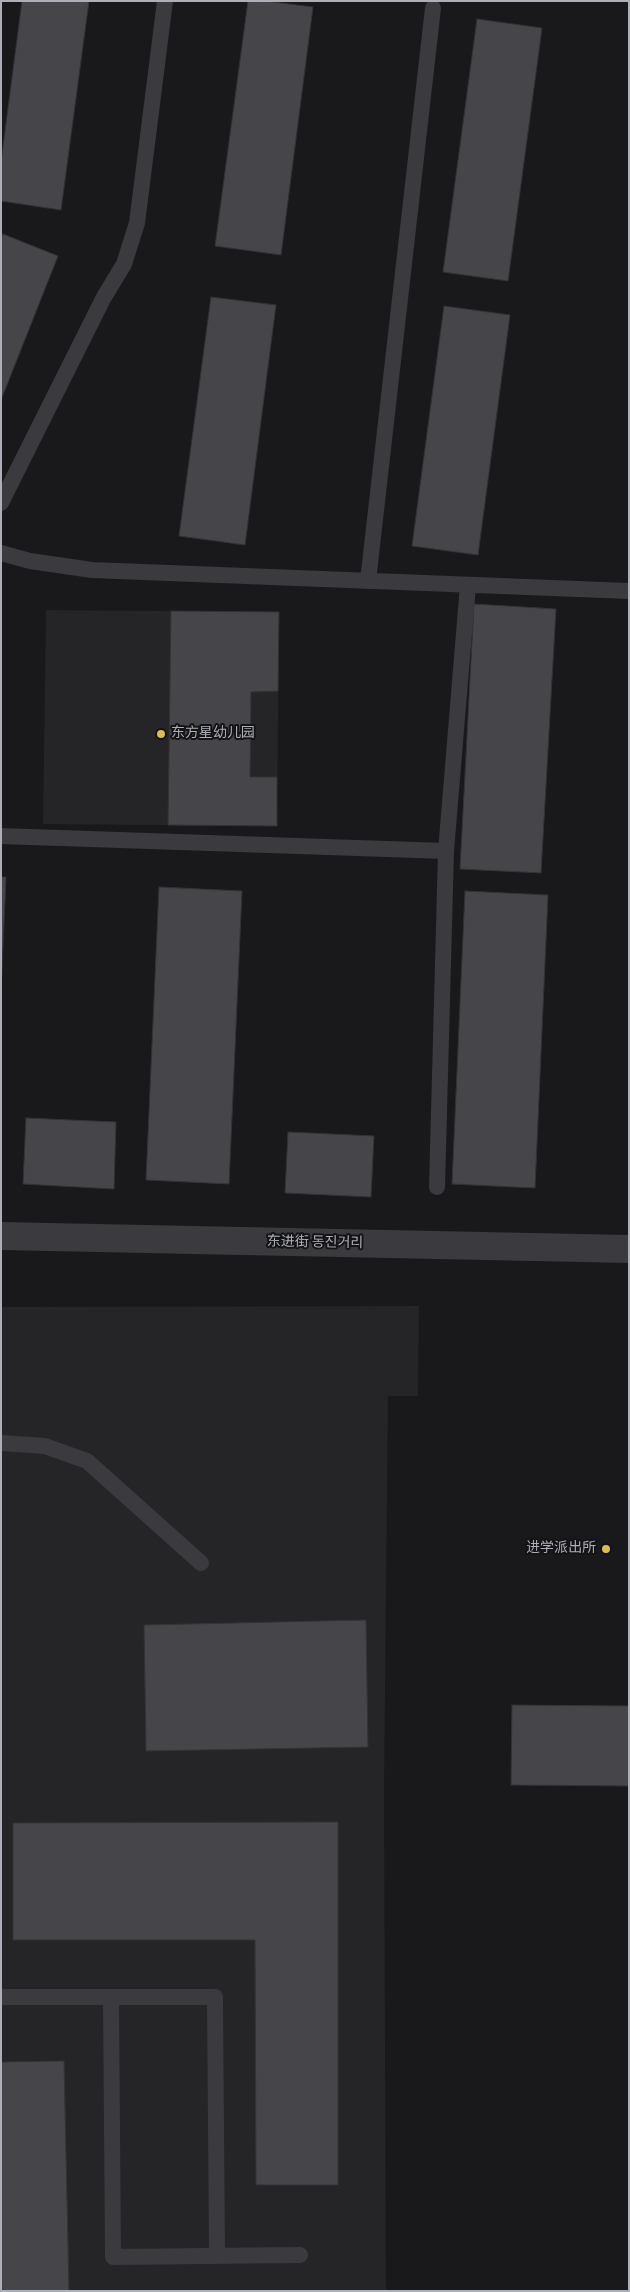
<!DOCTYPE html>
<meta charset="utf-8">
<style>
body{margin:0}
#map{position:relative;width:630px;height:2292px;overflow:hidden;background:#19181a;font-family:"Titillium Web",sans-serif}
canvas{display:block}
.frame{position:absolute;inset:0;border:2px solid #acaeb8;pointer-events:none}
</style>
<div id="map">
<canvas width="630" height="2292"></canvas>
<div class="frame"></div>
</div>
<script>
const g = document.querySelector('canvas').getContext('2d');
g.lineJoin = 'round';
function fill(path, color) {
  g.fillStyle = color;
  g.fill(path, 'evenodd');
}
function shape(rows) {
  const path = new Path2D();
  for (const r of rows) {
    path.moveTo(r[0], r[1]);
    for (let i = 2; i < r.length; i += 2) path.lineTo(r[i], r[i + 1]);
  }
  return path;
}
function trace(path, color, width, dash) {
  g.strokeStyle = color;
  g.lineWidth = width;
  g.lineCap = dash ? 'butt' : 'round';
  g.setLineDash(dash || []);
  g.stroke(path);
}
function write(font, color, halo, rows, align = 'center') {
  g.font = font + ' "Titillium Web","Noto Sans SC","Noto Sans KR",sans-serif';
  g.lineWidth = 4;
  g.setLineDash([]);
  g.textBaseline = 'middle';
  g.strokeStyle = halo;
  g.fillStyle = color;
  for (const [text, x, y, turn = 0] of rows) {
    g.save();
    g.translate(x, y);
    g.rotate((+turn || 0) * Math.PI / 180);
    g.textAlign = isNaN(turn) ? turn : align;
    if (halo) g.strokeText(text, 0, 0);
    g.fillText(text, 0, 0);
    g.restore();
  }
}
fill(shape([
 [46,610,279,612,277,826,43,824],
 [419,1306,418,1396,388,1396,384,1792,386,2291,1,2291,1,1307]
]), '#252427');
const building = shape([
 [22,1,89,1,61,210,1,201,1,162,22,1],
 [248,1,265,1,313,7,281,255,215,246,248,1],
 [477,19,542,28,508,281,443,272,477,19],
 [3,234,58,256,1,400,1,238,3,234],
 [211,297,276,305,245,545,179,536,211,297],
 [444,306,510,315,478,555,412,546,444,306],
 [474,604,556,609,541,873,460,869,474,604],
 [171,611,279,612,278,691,251,692,250,777,277,777,277,826,168,825,171,611],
 [1,877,6,877,1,993,1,877],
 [159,887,242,891,229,1184,146,1180,159,887],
 [465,891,548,895,535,1188,452,1184,465,891],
 [26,1118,116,1122,114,1189,23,1184,26,1118],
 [288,1132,374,1136,371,1197,285,1193,288,1132],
 [366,1620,368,1747,146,1751,144,1625,366,1620],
 [512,1705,629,1706,629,1786,511,1785,512,1705],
 [338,1822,338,2185,256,2185,255,1940,13,1940,13,1823,338,1822],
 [64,2061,69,2291,1,2291,1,2062,64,2061]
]);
fill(building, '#46454a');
trace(building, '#333336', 1);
trace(shape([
 [1,503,104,297,124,264,137,223,165,1],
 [1,553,30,561,92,570,629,591],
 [368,581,433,8],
 [1,836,446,851],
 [437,1187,446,851,468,585],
 [1,1443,45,1446,87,1461,201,1563],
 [1,1997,215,1997,217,2256],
 [111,1997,113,2257,300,2255]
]), '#3a3a3f', 16);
trace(shape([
 [1,1236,629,1249]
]), '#3a3a3f', 28);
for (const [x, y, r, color] of [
 [161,734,5,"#dfbd4b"],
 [606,1549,5,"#dfbd4b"]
]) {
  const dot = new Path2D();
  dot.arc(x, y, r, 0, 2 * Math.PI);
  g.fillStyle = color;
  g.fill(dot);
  trace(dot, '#141315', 2);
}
write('14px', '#acaeb8', '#141315', [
 ["东方星幼儿园",171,734],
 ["进学派出所",596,1549,"right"]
], 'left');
write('14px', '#acaeb8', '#141315', [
 ["东进街 동진거리",315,1243,1]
]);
</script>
